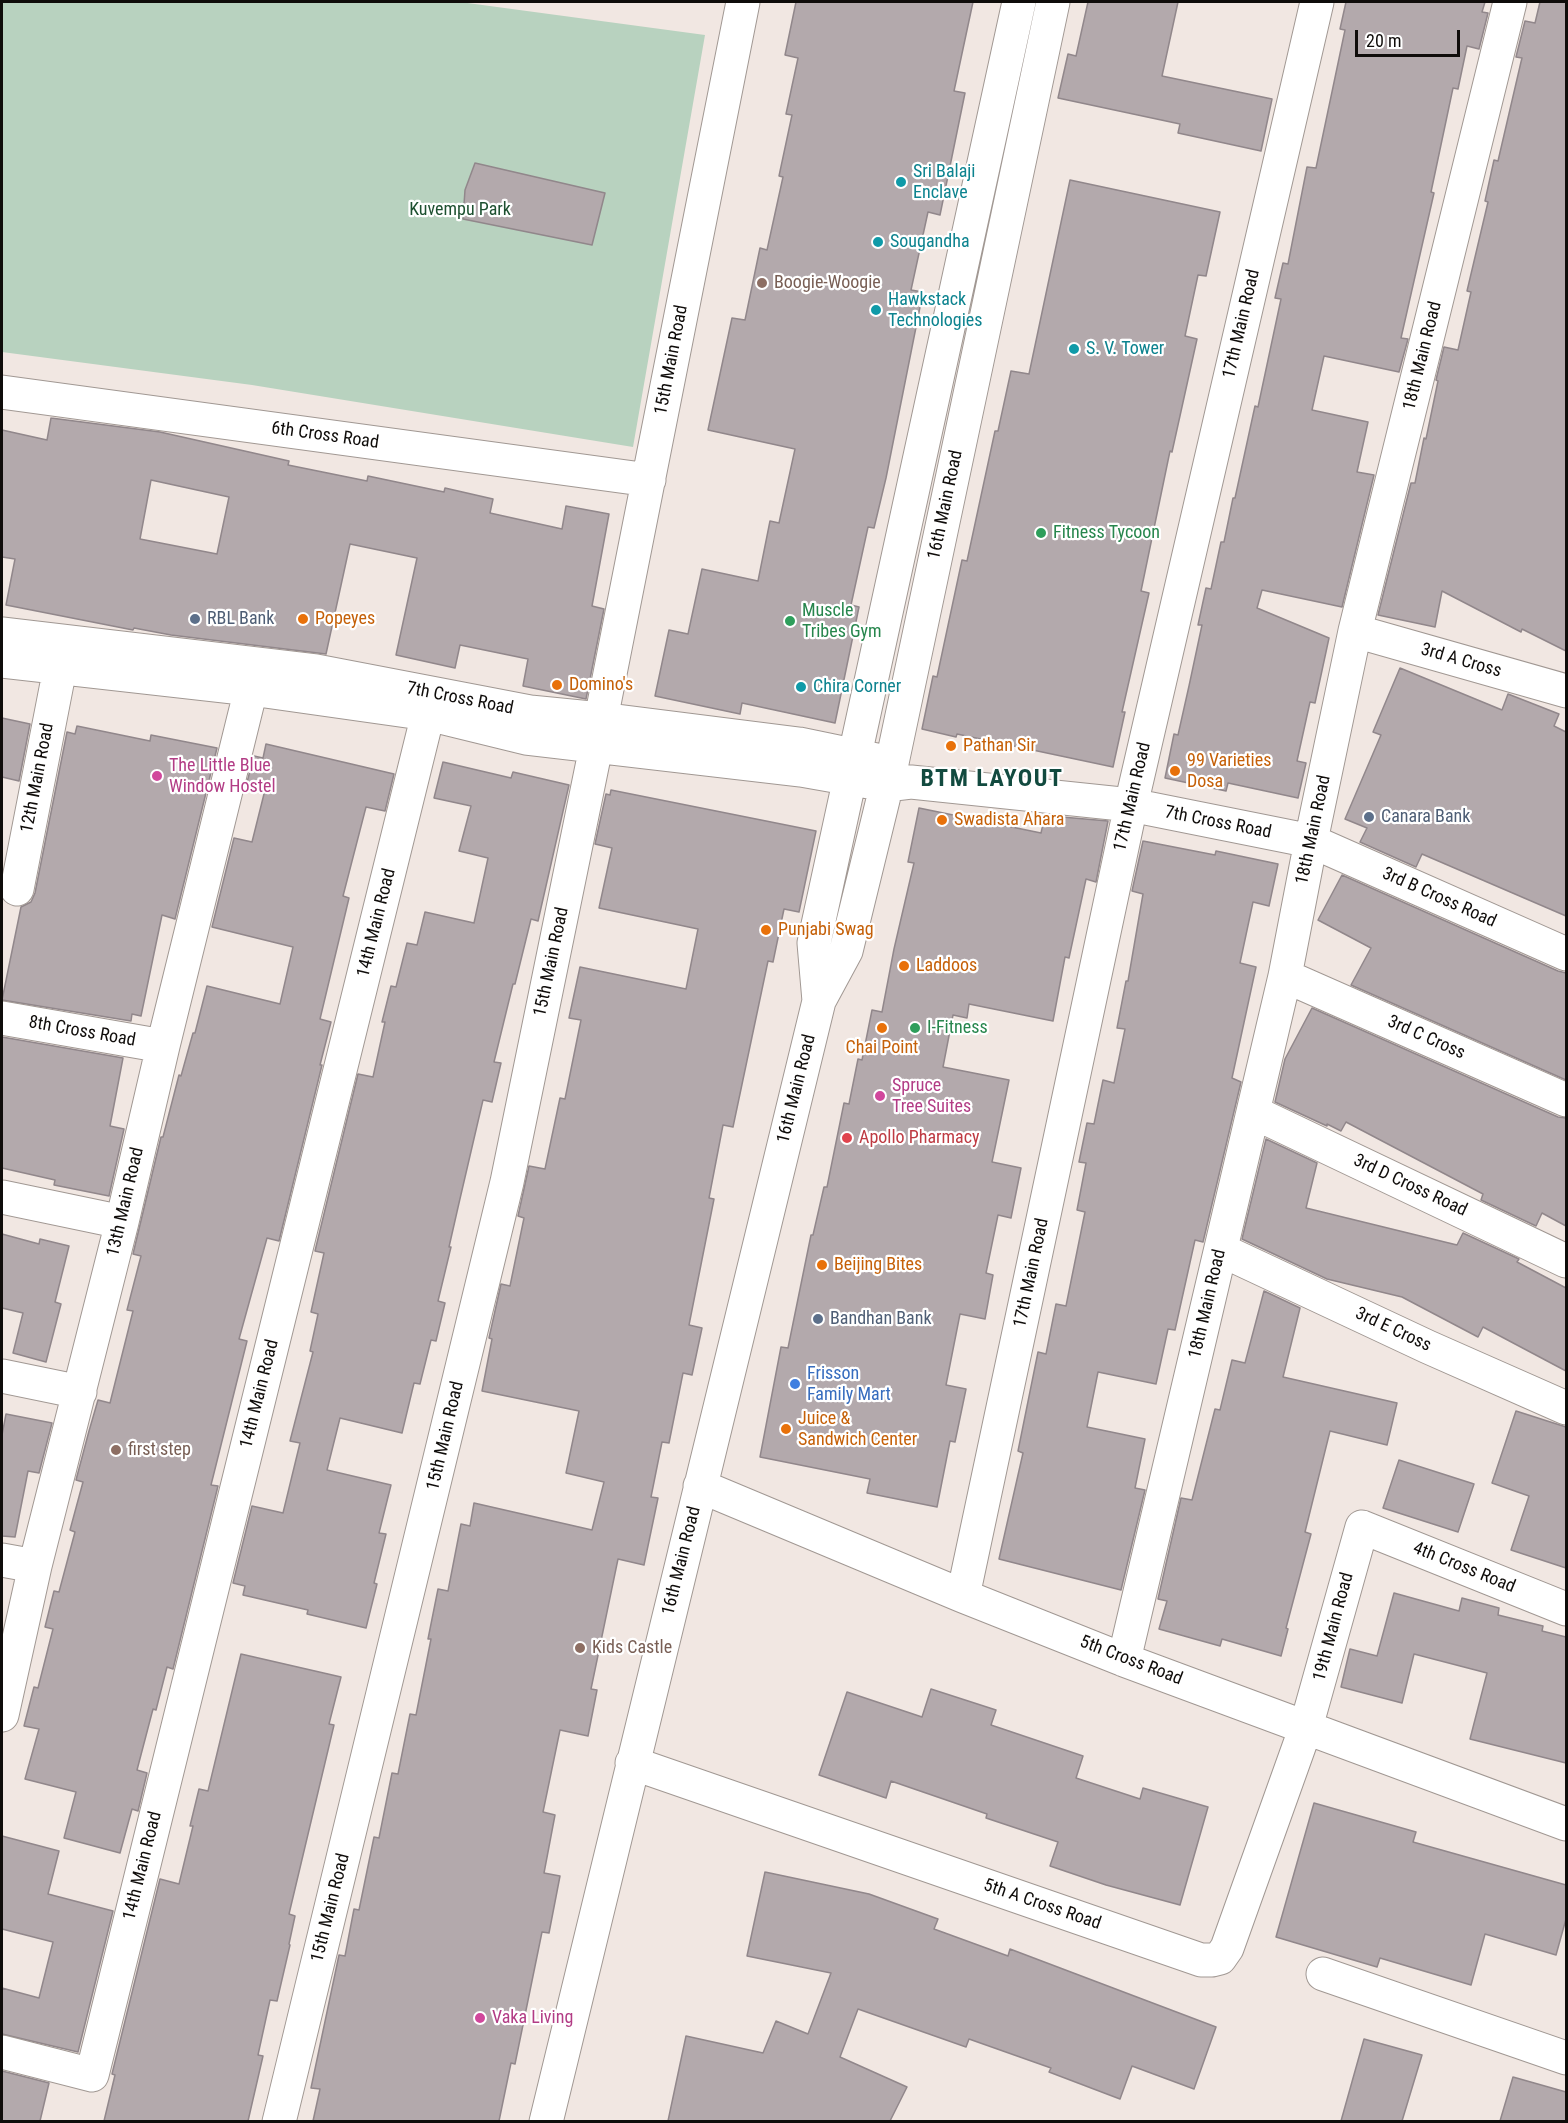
<!DOCTYPE html>
<style>
body{margin:0}
#map{position:relative;width:1568px;height:2123px;overflow:hidden;background:#f1e7e2;font-family:"Roboto Condensed",sans-serif}
canvas{display:block}
.frame{position:absolute;inset:0;border:3px solid #0f0c0a;pointer-events:none}
.scale{position:absolute;left:1355px;top:30px;width:105px;height:27px;box-sizing:border-box;border:3px solid #0f0c0a;border-top:0;padding-left:8px;font-size:18px;line-height:21px;white-space:nowrap;color:#0f0c0a;-webkit-text-stroke:4px #fff;paint-order:stroke}
</style>
<div id="map">
<canvas width="1568" height="2123"></canvas>
<div class="frame"></div>
<div class="scale">20 m</div>
</div>
<script>
const g = document.querySelector('canvas').getContext('2d');
g.lineJoin = 'round';
function fill(path, color) {
  g.fillStyle = color;
  g.fill(path, 'evenodd');
}
function shape(rows) {
  const path = new Path2D();
  for (const r of rows) {
    path.moveTo(r[0], r[1]);
    for (let i = 2; i < r.length; i += 2) path.lineTo(r[i], r[i + 1]);
  }
  return path;
}
function trace(path, color, width, dash) {
  g.strokeStyle = color;
  g.lineWidth = width;
  g.lineCap = dash ? 'butt' : 'round';
  g.setLineDash(dash || []);
  g.stroke(path);
}
function write(font, color, halo, rows, align = 'center') {
  g.font = font + ' "Roboto Condensed",sans-serif';
  g.lineWidth = 4.5;
  g.setLineDash([]);
  g.textBaseline = 'middle';
  g.strokeStyle = halo;
  g.fillStyle = color;
  for (const [text, x, y, turn = 0] of rows) {
    g.save();
    g.translate(x, y);
    g.rotate((+turn || 0) * Math.PI / 180);
    g.textAlign = isNaN(turn) ? turn : align;
    if (halo) g.strokeText(text, 0, 0);
    g.fillText(text, 0, 0);
    g.restore();
  }
}
fill(shape([
 [2,2,460,2,705,35,633,447,252,385,2,352]
]), '#b8d2bf');
const building = shape([
 [796,2,973,2,954,91,965,93,940,215,928,212,911,290,923,292,886,478,874,528,868,527,851,605,859,607,835,723,742,703,740,714,655,696,669,630,688,634,702,569,758,581,770,521,779,523,795,449,708,430,732,318,745,320,760,248,767,250,783,177,779,176,792,115,786,114,798,58,785,55,796,2],
 [1088,2,1178,2,1162,76,1272,99,1261,151,1178,133,1180,124,1058,98,1068,54,1076,56,1088,2],
 [1346,2,1485,2,1482,12,1488,13,1479,49,1467,46,1458,89,1453,88,1431,192,1434,193,1401,338,1408,339,1399,372,1324,356,1312,410,1368,422,1357,472,1374,475,1342,607,1262,590,1257,608,1329,638,1315,703,1310,702,1297,761,1306,763,1298,798,1228,783,1226,791,1165,778,1174,734,1178,735,1189,686,1202,625,1198,625,1206,588,1211,589,1221,542,1224,542,1233,498,1235,498,1255,406,1258,407,1281,299,1275,298,1283,263,1288,264,1307,167,1316,168,1345,30,1340,29,1346,2],
 [1540,2,1566,2,1566,651,1522,629,1521,632,1442,591,1435,627,1378,615,1411,483,1415,483,1424,438,1426,439,1438,381,1436,380,1444,347,1458,350,1471,292,1467,291,1488,202,1485,201,1494,160,1498,161,1521,62,1522,58,1516,57,1525,21,1535,23,1540,2],
 [475,163,605,193,592,245,463,219,465,190,475,163],
 [1070,180,1220,212,1206,276,1198,275,1185,336,1197,339,1172,452,1170,451,1141,591,1149,593,1122,712,1125,712,1113,767,957,734,956,737,922,729,933,676,937,677,962,560,967,561,995,431,998,431,1011,371,1029,374,1070,180],
 [51,418,160,432,289,461,288,465,367,481,368,476,444,492,445,488,493,499,490,513,562,529,566,506,609,514,592,606,604,609,586,699,523,686,528,659,460,645,455,668,396,655,417,558,350,544,326,654,171,635,134,628,133,630,6,605,15,559,2,557,2,430,47,440,51,418],
 [151,480,229,497,217,554,140,539,151,480],
 [1400,668,1502,710,1508,694,1559,714,1554,726,1566,732,1566,916,1422,854,1416,867,1360,842,1367,828,1345,819,1381,735,1373,732,1400,668],
 [2,718,30,724,19,781,2,777,2,718],
 [77,726,150,741,151,735,217,748,175,919,162,915,141,1016,132,1014,131,1021,2,1000,21,907,31,902,35,893,67,732,75,734,77,726],
 [266,744,394,774,385,811,366,807,343,896,349,898,320,1019,331,1022,320,1065,322,1065,279,1241,267,1238,239,1339,247,1341,211,1485,218,1486,173,1669,167,1667,156,1710,153,1709,137,1770,147,1773,138,1811,132,1809,120,1853,64,1838,76,1792,25,1779,39,1729,24,1726,34,1687,38,1688,53,1629,45,1627,54,1591,59,1592,75,1532,70,1530,83,1482,76,1480,89,1431,98,1400,110,1403,133,1311,127,1310,141,1256,133,1254,161,1137,163,1137,179,1075,181,1076,193,1033,195,1033,207,986,280,1004,293,947,212,927,234,838,252,842,265,790,246,786,254,756,263,758,266,744],
 [443,762,511,778,513,772,569,785,538,921,531,919,515,984,513,984,494,1062,501,1063,492,1102,483,1100,459,1203,449,1247,451,1247,438,1301,445,1303,436,1341,431,1340,420,1384,414,1383,402,1433,340,1418,327,1470,391,1485,379,1533,386,1534,374,1583,377,1584,366,1628,307,1614,308,1610,243,1595,245,1586,233,1583,252,1506,283,1513,300,1443,290,1441,313,1352,310,1351,318,1314,311,1312,324,1253,315,1251,358,1074,373,1077,385,1022,382,1022,391,986,396,987,407,943,417,945,425,912,474,923,488,858,459,851,471,806,434,798,443,762],
 [611,790,816,831,799,912,784,909,773,962,768,961,733,1127,723,1125,709,1198,714,1199,689,1325,702,1328,692,1375,683,1373,669,1443,662,1442,651,1497,658,1498,644,1565,618,1559,591,1689,597,1690,588,1736,560,1730,543,1812,555,1815,544,1873,560,1876,549,1933,542,1932,515,2064,511,2063,499,2121,313,2121,320,2089,311,2088,339,1955,345,1956,354,1909,359,1910,374,1837,379,1838,392,1773,398,1774,410,1714,416,1715,431,1639,428,1639,438,1589,448,1591,461,1524,470,1526,474,1503,592,1530,604,1482,566,1473,579,1411,482,1391,492,1339,489,1338,501,1284,510,1286,524,1218,518,1216,529,1166,545,1169,560,1098,565,1099,581,1020,569,1018,580,967,686,989,698,929,599,908,612,848,595,844,606,794,610,795,611,790],
 [919,808,1041,833,1045,815,1062,819,1062,817,1108,821,1096,882,1086,879,1069,958,1065,957,1053,1021,969,1004,967,1018,953,1015,943,1067,1009,1080,992,1162,1021,1168,1011,1218,998,1215,986,1273,993,1275,985,1319,960,1314,946,1385,966,1389,955,1442,950,1441,937,1507,867,1493,870,1479,760,1457,781,1347,788,1348,811,1235,813,1235,824,1187,827,1187,844,1103,849,1104,858,1059,862,1060,872,1010,882,1012,894,949,914,863,908,862,919,808],
 [1143,841,1215,855,1216,851,1278,864,1269,906,1253,902,1240,963,1256,967,1232,1078,1241,1082,1203,1242,1195,1240,1175,1330,1168,1329,1156,1384,1098,1372,1087,1427,1145,1439,1135,1488,1145,1490,1121,1590,999,1559,1023,1453,1018,1451,1038,1352,1046,1354,1056,1304,1066,1306,1085,1212,1077,1210,1086,1163,1079,1162,1087,1123,1094,1124,1103,1080,1114,1083,1125,1029,1117,1028,1126,981,1128,981,1143,894,1132,891,1143,841],
 [1342,875,1558,971,1566,973,1566,1080,1351,985,1371,948,1318,920,1342,875],
 [1312,1008,1558,1117,1566,1118,1566,1226,1542,1213,1536,1226,1481,1200,1483,1194,1346,1122,1341,1131,1327,1124,1327,1126,1275,1102,1285,1059,1312,1008],
 [2,1037,123,1058,110,1126,124,1129,109,1196,54,1185,55,1180,2,1168,2,1037],
 [1266,1139,1317,1163,1306,1208,1457,1245,1463,1233,1519,1259,1517,1262,1566,1288,1566,1371,1483,1327,1478,1337,1402,1297,1327,1279,1242,1239,1266,1139],
 [2,1234,39,1244,40,1239,69,1246,55,1302,61,1304,46,1362,13,1353,23,1313,2,1308,2,1234],
 [1264,1291,1300,1308,1283,1377,1397,1403,1387,1445,1330,1431,1305,1532,1311,1534,1286,1628,1288,1629,1281,1656,1222,1639,1220,1646,1159,1629,1167,1601,1158,1599,1181,1498,1192,1500,1215,1409,1220,1410,1232,1360,1245,1363,1264,1291],
 [1516,1411,1566,1427,1566,1568,1511,1550,1529,1496,1492,1483,1516,1411],
 [6,1414,52,1423,39,1473,28,1471,15,1537,2,1536,2,1435,6,1414],
 [1399,1460,1474,1484,1458,1532,1383,1508,1399,1460],
 [1394,1593,1459,1611,1462,1598,1499,1608,1498,1615,1543,1626,1542,1631,1566,1637,1566,1763,1470,1739,1487,1673,1414,1654,1402,1703,1341,1687,1350,1649,1377,1656,1394,1593],
 [241,1654,341,1677,329,1724,334,1725,289,1914,295,1916,289,1944,290,1945,277,2001,270,2000,258,2055,263,2056,248,2121,104,2121,115,2075,112,2074,160,1879,179,1884,193,1826,190,1826,199,1789,208,1791,241,1654],
 [931,1689,996,1710,991,1725,1083,1756,1076,1778,1140,1799,1143,1788,1208,1807,1180,1905,1106,1885,1050,1866,1058,1842,986,1818,987,1814,891,1781,886,1798,819,1775,847,1692,922,1717,931,1689],
 [1314,1803,1416,1832,1413,1842,1566,1885,1566,1919,1556,1955,1485,1934,1471,1985,1380,1958,1377,1967,1276,1937,1314,1803],
 [2,1836,59,1851,48,1894,113,1911,78,2052,2,2034,2,1988,39,1998,53,1942,2,1929,2,1836],
 [765,1872,869,1894,938,1919,934,1929,1008,1956,1010,1949,1216,2027,1194,2089,1132,2066,1120,2099,1049,2072,1051,2068,969,2039,966,2047,858,2009,840,2057,907,2087,890,2121,668,2121,686,2036,763,2053,776,2021,808,2034,831,1973,747,1956,765,1872],
 [1364,2039,1422,2055,1402,2121,1341,2121,1364,2039],
 [2,2071,49,2083,40,2121,2,2121,2,2071],
 [1513,2077,1566,2092,1566,2121,1500,2121,1513,2077]
]);
fill(building, '#b3a9ac');
trace(building, '#91878b', 1.5);
const minor = shape([
 [2,392,649,480],
 [1355,631,1566,691],
 [2,634,316,671,530,712,601,719,799,744,876,760],
 [2,661,251,689,428,714,526,738,801,770,886,785,911,782,1131,805,1311,841,1566,954],
 [601,719,743,2],
 [17,889,60,668],
 [1285,976,1566,1100],
 [819,1001,814,943,1019,2],
 [2,1018,163,1046],
 [1253,1112,1566,1261],
 [2,1197,122,1222],
 [1221,1250,1428,1347,1566,1408],
 [2,1376,80,1392],
 [700,1486,963,1596,1124,1660,1566,1824],
 [2,1560,35,1566],
 [963,1596,1131,805,1317,2],
 [1124,1660,1285,976,1311,841,1355,631,1510,2],
 [2,1715,35,1566,122,1222,163,1046,251,689],
 [632,1763,1201,1960,1212,1960,1220,1958,1227,1948,1306,1727,1362,1527,1566,1609],
 [1323,1974,1566,2058],
 [2,2052,92,2075,428,714],
 [279,2122,507,1182,596,747],
 [546,2122,819,1001,846,951,892,763,1053,2]
]);
trace(minor, '#a19893', 35);
trace(minor, '#fff', 33);
for (const [x, y, r, color] of [
 [901,182,6,"#0f9aa8"],
 [878,242,6,"#0f9aa8"],
 [762,283,6,"#8d6e63"],
 [876,310,6,"#0f9aa8"],
 [1074,349,6,"#0f9aa8"],
 [1041,533,6,"#2e9e5b"],
 [195,619,6,"#5c6f8a"],
 [303,619,6,"#e8710a"],
 [790,621,6,"#2e9e5b"],
 [557,685,6,"#e8710a"],
 [801,687,6,"#0f9aa8"],
 [951,746,6,"#e8710a"],
 [1175,771,6,"#e8710a"],
 [157,776,6,"#d1479c"],
 [1369,817,6,"#5c6f8a"],
 [942,820,6,"#e8710a"],
 [766,930,6,"#e8710a"],
 [904,966,6,"#e8710a"],
 [882,1028,6,"#e8710a"],
 [915,1028,6,"#2e9e5b"],
 [880,1096,6,"#d1479c"],
 [847,1138,6,"#e0444e"],
 [822,1265,6,"#e8710a"],
 [818,1319,6,"#5c6f8a"],
 [795,1384,6,"#3f7fe0"],
 [786,1429,6,"#e8710a"],
 [116,1450,6,"#8d6e63"],
 [580,1648,6,"#8d6e63"],
 [480,2018,6,"#d1479c"]
]) {
  const dot = new Path2D();
  dot.arc(x, y, r, 0, 2 * Math.PI);
  g.fillStyle = color;
  g.fill(dot);
  trace(dot, '#fff', 2);
}
write('18px', '#0d838f', '#fff', [
 ["Sri Balaji",913,172],
 ["Enclave",913,193],
 ["Sougandha",890,242],
 ["Hawkstack",888,300],
 ["Technologies",888,321],
 ["S. V. Tower",1086,349],
 ["Chira Corner",813,687]
], 'left');
write('18px', '#1d5030', '#fff', [
 ["Kuvempu Park",460,210]
]);
write('18px', '#785e54', '#fff', [
 ["Boogie-Woogie",774,283],
 ["first step",128,1450],
 ["Kids Castle",592,1648]
], 'left');
write('18px', '#0f0c0a', '#fff', [
 ["17th Main Road",1242,324,-77],
 ["18th Main Road",1423,356,-76],
 ["15th Main Road",672,360,-79],
 ["6th Cross Road",325,436,8],
 ["16th Main Road",946,505,-78],
 ["3rd A Cross",1461,661,16],
 ["7th Cross Road",460,699,11],
 ["12th Main Road",38,778,-79],
 ["17th Main Road",1133,797,-77],
 ["7th Cross Road",1218,823,11],
 ["18th Main Road",1314,830,-78],
 ["3rd B Cross Road",1439,898,24],
 ["14th Main Road",377,923,-76],
 ["15th Main Road",552,962,-78],
 ["8th Cross Road",82,1032,10],
 ["3rd C Cross",1426,1038,24],
 ["16th Main Road",797,1089,-76],
 ["3rd D Cross Road",1410,1186,25],
 ["13th Main Road",126,1202,-77],
 ["17th Main Road",1032,1273,-78],
 ["18th Main Road",1208,1304,-77],
 ["3rd E Cross",1393,1330,25],
 ["14th Main Road",260,1394,-76],
 ["15th Main Road",446,1436,-77],
 ["16th Main Road",682,1561,-76],
 ["4th Cross Road",1464,1568,22],
 ["19th Main Road",1334,1627,-75],
 ["5th Cross Road",1131,1661,21],
 ["14th Main Road",143,1866,-76],
 ["5th A Cross Road",1042,1905,19],
 ["15th Main Road",331,1908,-76]
]);
write('18px', '#27864d', '#fff', [
 ["Fitness Tycoon",1053,533],
 ["Muscle",802,611],
 ["Tribes Gym",802,632],
 ["I-Fitness",927,1028]
], 'left');
write('18px', '#4e5e75', '#fff', [
 ["RBL Bank",207,619],
 ["Canara Bank",1381,817],
 ["Bandhan Bank",830,1319]
], 'left');
write('18px', '#c56008', '#fff', [
 ["Popeyes",315,619],
 ["Domino's",569,685],
 ["Pathan Sir",963,746],
 ["99 Varieties",1187,761],
 ["Dosa",1187,782],
 ["Swadista Ahara",954,820],
 ["Punjabi Swag",778,930],
 ["Laddoos",916,966],
 ["Chai Point",882,1048,"center"],
 ["Beijing Bites",834,1265],
 ["Juice &",798,1419],
 ["Sandwich Center",798,1440]
], 'left');
write('18px', '#b23c85', '#fff', [
 ["The Little Blue",169,766],
 ["Window Hostel",169,787],
 ["Spruce",892,1086],
 ["Tree Suites",892,1107],
 ["Vaka Living",492,2018]
], 'left');
write('18px', '#be3a42', '#fff', [
 ["Apollo Pharmacy",859,1138]
], 'left');
write('18px', '#366cbe', '#fff', [
 ["Frisson",807,1374],
 ["Family Mart",807,1395]
], 'left');
g.letterSpacing = '1.5px';
write('bold 24px', '#124a3f', '#fff', [
 ["BTM LAYOUT",992,780]
]);
g.letterSpacing = '0px';
</script>
